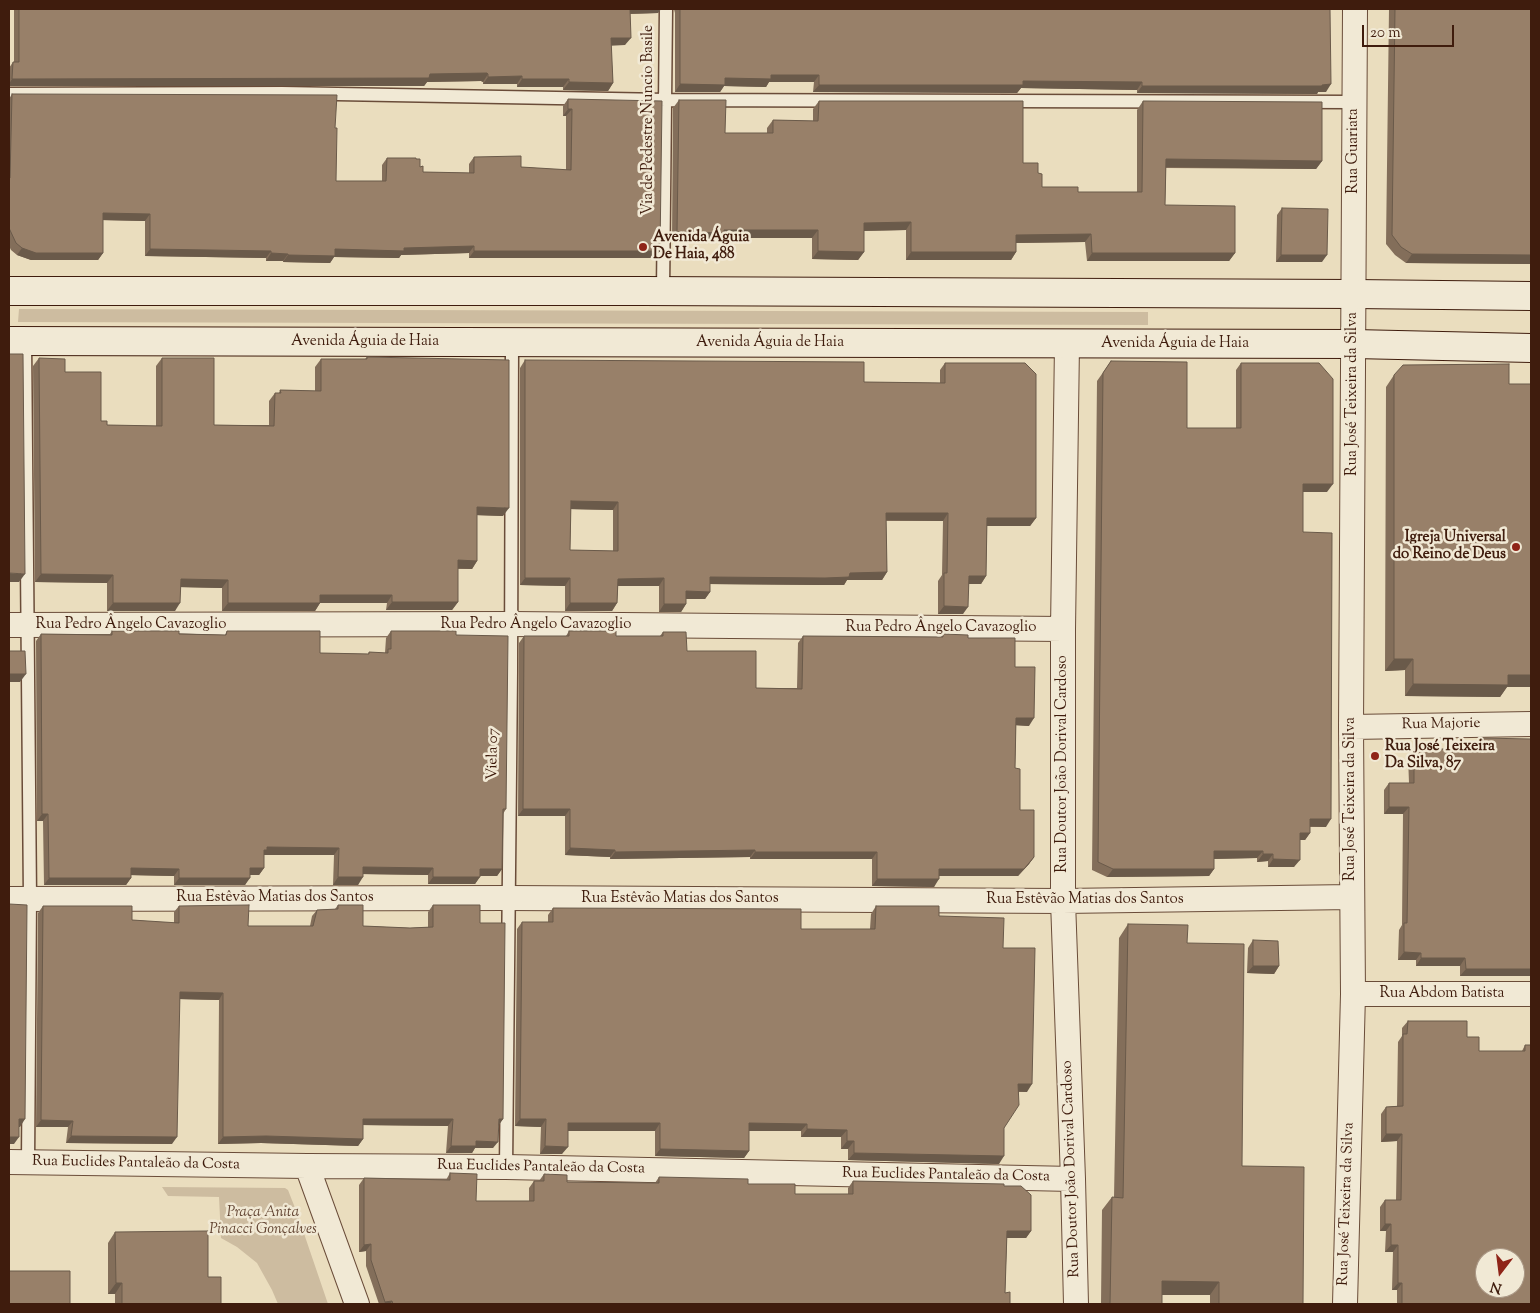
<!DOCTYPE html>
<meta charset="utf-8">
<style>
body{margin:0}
#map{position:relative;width:1540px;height:1313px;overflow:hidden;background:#eaddbe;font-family:"Sorts Mill Goudy",serif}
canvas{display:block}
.frame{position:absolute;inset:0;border:10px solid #3f1c0d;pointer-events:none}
.north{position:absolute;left:1475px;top:1248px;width:50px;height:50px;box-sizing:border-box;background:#f1e9d5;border:1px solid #aa9785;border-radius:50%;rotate:195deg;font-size:14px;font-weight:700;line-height:20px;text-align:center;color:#3f1c0d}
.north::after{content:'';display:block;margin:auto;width:18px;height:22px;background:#8f2418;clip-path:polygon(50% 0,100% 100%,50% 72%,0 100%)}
.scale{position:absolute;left:1362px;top:25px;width:92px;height:22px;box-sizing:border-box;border:2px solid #3f1c0d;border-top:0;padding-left:6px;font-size:15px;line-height:18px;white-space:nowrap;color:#3f1c0d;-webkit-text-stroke:4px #f1e9d5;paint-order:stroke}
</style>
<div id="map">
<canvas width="1540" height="1313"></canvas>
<div class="frame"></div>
<div class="north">N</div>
<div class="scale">20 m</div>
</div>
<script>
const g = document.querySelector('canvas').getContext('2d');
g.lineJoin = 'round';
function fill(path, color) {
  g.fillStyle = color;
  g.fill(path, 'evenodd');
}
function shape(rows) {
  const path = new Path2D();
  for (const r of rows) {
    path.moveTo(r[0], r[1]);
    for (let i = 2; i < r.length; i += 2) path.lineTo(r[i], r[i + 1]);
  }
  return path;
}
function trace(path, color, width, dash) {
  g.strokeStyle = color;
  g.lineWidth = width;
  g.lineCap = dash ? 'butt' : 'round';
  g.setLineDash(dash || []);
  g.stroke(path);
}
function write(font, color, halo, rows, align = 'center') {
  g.font = font + ' "Sorts Mill Goudy",serif';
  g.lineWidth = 5;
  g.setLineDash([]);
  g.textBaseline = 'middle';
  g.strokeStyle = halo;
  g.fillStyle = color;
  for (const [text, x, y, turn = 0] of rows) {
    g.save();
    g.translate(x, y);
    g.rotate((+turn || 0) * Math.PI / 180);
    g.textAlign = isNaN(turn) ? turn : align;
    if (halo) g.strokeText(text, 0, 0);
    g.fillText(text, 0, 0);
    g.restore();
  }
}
fill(shape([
 [19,309,1148,312,1148,325,18,322],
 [162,1187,285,1188,288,1190,297,1213,328,1304,278,1304,272,1290,257,1263,237,1247,221,1238,219,1197,168,1196]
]), '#cdbca0');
const service = shape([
 [9,94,282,93,666,100,1354,102],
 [663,291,666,9],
 [25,341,30,899,28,1162],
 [506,1167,511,672,512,342]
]);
const minor = shape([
 [1067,344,1063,629,1063,901,1073,1179,1076,1304],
 [9,625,511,624,1063,629],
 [1351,727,1531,724],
 [9,899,508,898,1063,901,1352,897],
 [1353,994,1531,994],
 [9,1162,307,1166,506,1167,1073,1179],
 [307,1166,357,1304],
 [1345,1304,1353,994,1351,727,1355,9]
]);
const secondary = shape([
 [9,291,643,291,1354,294,1531,296],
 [9,341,1354,344,1531,348]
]);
trace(service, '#6a4c39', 15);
trace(minor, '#6a4c39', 26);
trace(secondary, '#3f1c0d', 30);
trace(service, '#f1e9d5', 12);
trace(minor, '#f1e9d5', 24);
trace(secondary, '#f1e9d5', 28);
fill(shape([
 [14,9,661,9,658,13,630,14,625,45,611,45,613,83,608,91,563,90,563,87,517,87,517,84,483,84,483,82,481,81,427,82,424,86,9,86,9,68,13,62,14,62],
 [674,9,1330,9,1326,92,1318,92,1317,94,1137,93,1137,90,1021,88,1017,93,813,92,814,82,769,82,766,87,724,86,720,92,675,92,675,13],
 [1389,9,1531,9,1531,264,1406,263,1395,255,1386,244],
 [12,94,335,128,336,181,382,181,382,165,387,158,416,159,423,172,469,173,469,164,474,157,521,167,566,170,566,116,563,116,563,106,568,99,660,251,654,258,469,258,469,253,401,255,399,258,334,257,330,263,283,262,283,261,266,261,266,258,145,256,145,221,103,220,103,253,98,260,31,260,17,255,11,250,9,246,9,99],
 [679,100,725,133,767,133,767,128,773,120,813,121,813,109,819,101,1023,163,1038,173,1042,187,1078,192,1137,192,1137,110,1143,101,1322,161,1316,169,1166,168,1165,205,1235,253,1229,261,1087,261,1085,242,1016,243,1016,252,1011,260,906,260,906,230,864,231,864,252,858,260,812,259,812,238,720,238,718,241,672,240,673,108],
 [1282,208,1322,262,1276,262,1277,215],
 [367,357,503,516,477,515,477,561,472,569,458,569,458,602,452,610,386,610,387,603,320,603,315,611,222,611,222,588,181,587,175,611,107,611,107,583,35,582,33,366,39,358,65,372,101,421,107,425,156,426,156,366,162,358,214,425,269,425,269,401,275,393,279,393,280,390,315,391,315,367,321,359,365,359],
 [525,360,864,382,940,383,940,370,945,363,1036,518,1030,526,987,526,986,576,981,584,969,584,963,614,938,614,938,581,942,575,943,521,886,521,887,572,882,580,847,580,844,585,819,585,710,584,710,592,705,599,686,599,686,604,681,612,659,612,659,586,618,586,617,603,612,611,565,611,565,586,520,585,520,368],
 [571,509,613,510,613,551,570,550],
 [1111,361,1187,428,1236,428,1236,370,1241,363,1327,492,1303,492,1303,532,1326,827,1310,827,1310,833,1305,840,1300,840,1294,867,1268,867,1268,861,1257,862,1257,858,1214,859,1214,869,1209,876,1107,877,1092,870,1097,381],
 [1394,375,1507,687,1500,697,1405,696,1405,670,1385,671,1386,387],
 [112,631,225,635,227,631,320,653,368,654,369,652,385,653,386,638,391,631,456,635,506,809,503,814,502,869,497,876,480,876,475,884,428,884,428,875,363,874,358,885,333,885,334,855,264,855,264,868,259,875,250,875,245,885,174,885,174,876,131,875,131,878,126,885,44,885,43,821,37,821,36,641,41,634,110,634],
 [569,631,616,636,660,636,663,632,687,651,756,688,797,688,798,643,803,636,941,637,943,634,968,638,1015,667,1029,726,1016,725,1015,768,1020,810,1034,857,1029,864,1018,876,939,876,934,887,872,886,872,859,750,859,750,857,610,859,610,857,565,855,565,816,518,816,519,643,524,636,566,636],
 [1481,738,1531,976,1460,976,1460,966,1416,966,1416,960,1398,960,1399,930,1402,925,1403,814,1384,814,1384,790,1389,783,1409,783,1408,756,1414,749,1476,749,1476,746],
 [338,905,363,926,410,928,428,927,428,912,433,905,480,923,503,1119,498,1126,493,1148,475,1148,472,1153,446,1153,448,1126,363,1125,363,1139,358,1146,261,1143,218,1144,219,1000,180,999,172,1144,66,1143,68,1127,36,1127,38,913,43,906,132,920,174,923,174,912,179,906,248,926,310,926,312,916,317,910,335,909],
 [876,906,939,916,1003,948,1027,1092,1019,1092,1004,1128,999,1164,848,1160,848,1149,841,1149,841,1137,801,1137,801,1131,749,1131,749,1151,744,1158,655,1156,655,1131,568,1131,562,1154,540,1154,541,1127,515,1126,517,929,522,922,548,922,548,915,553,908,801,929,870,929,871,914],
 [1128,924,1187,943,1242,1166,1303,1304,1210,1304,1210,1295,1162,1295,1162,1304,1101,1304,1102,1210,1112,1197,1114,1197,1119,938],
 [1253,940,1279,966,1274,974,1247,973,1248,948],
 [1408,1021,1467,1037,1479,1051,1522,1051,1525,1045,1531,1304,1397,1304,1397,1290,1392,1290,1393,1252,1385,1252,1386,1231,1380,1231,1380,1207,1385,1200,1396,1200,1397,1141,1381,1142,1381,1114,1386,1107,1397,1106,1398,1042,1402,1036,1402,1028],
 [450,1173,476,1201,529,1201,529,1188,534,1181,539,1181,544,1174,567,1182,655,1183,659,1177,748,1184,795,1194,848,1194,848,1188,853,1181,1004,1186,1031,1231,1026,1238,1007,1238,1005,1293,1010,1304,379,1304,366,1266,366,1251,359,1252,359,1185,364,1178,446,1180],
 [115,1232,208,1277,221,1304,115,1304,115,1294,108,1294,108,1243]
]), '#836e5a');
fill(shape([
 [629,9,661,9,658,13,625,14],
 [611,38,631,38,625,45,606,46],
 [487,73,488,74,483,82,481,81,427,82,424,86,9,86,9,84,12,79],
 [771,75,819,75,814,82,769,82,766,87,724,86,720,92,675,92,680,84,725,78],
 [522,76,517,84,483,84,488,77],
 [522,79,569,79,563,87,517,87],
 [1023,81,1142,82,1137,90,1021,88,1017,93,813,92,819,85],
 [569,82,613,83,608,91,563,90],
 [1331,84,1326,92,1318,92,1317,94,1137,93,1142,86],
 [568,109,572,109,566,116,563,116],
 [1166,159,1322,161,1316,169,1160,167],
 [103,213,150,214,145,221,98,220],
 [911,222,906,230,858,231,864,223],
 [724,230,818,230,812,238,720,238,718,241,672,240,677,232],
 [1091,234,1085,242,1011,243,1016,235],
 [474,246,469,253,401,255,399,258,334,257,330,263,283,262,288,255,335,249],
 [22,248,103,253,98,260,31,260,17,255],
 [150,249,271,251,266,258,145,256],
 [474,251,660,251,654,258,469,258],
 [818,251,864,252,858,260,812,259],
 [911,252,1016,252,1011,260,906,260],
 [271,253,288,254,283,261,266,261],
 [1092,253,1235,253,1229,261,1087,261],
 [1412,254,1531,255,1531,264,1406,263],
 [1281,255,1327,255,1322,262,1276,262],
 [1303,484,1333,484,1327,492,1298,492],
 [571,501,618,502,613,510,565,509],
 [477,507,509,508,503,516,472,515],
 [886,513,948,513,943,521,881,520],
 [987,518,1036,518,1030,526,981,526],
 [458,560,477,561,472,569,453,568],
 [887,572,882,580,847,580,844,585,819,585,705,584,710,577,850,573],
 [9,573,25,574,19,582,9,582],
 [41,574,113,575,107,583,35,582],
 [969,576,986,576,981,584,963,584],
 [525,578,570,578,565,586,520,585],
 [664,578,659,586,613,586,618,579],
 [181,579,228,580,222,588,175,587],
 [686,591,710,592,705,599,681,599],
 [320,595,392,595,387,603,320,603,315,611,222,611,228,603],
 [392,602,458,602,452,610,386,610],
 [113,603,180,603,175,611,107,611],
 [570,603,617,603,612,611,565,611],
 [664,604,686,604,681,612,659,612],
 [944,606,968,607,963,614,938,614],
 [1394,659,1413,659,1405,670,1385,671],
 [9,674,26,674,20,682,9,682],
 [1508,675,1531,675,1531,687,1507,687,1500,697,1405,696,1413,684],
 [1016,718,1034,718,1029,726,1011,725],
 [1389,807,1409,807,1403,814,1384,814],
 [523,809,570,809,565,816,518,816],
 [42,814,48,814,43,821,37,821],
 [1310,819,1331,819,1326,827,1304,826],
 [1300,833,1310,833,1305,840,1295,840],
 [267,847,339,848,334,855,264,855,264,850],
 [570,848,615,850,610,857,565,855],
 [755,850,750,857,610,859,615,852],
 [1214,851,1263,851,1257,858,1209,859],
 [755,852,877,852,872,859,750,859],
 [1263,854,1273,854,1268,861,1257,862],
 [1034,857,1029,864,1018,876,933,876,939,869],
 [1273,859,1300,860,1294,867,1268,867],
 [363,867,433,868,428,875,358,874],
 [131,868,179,869,174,876,126,875],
 [250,868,264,868,259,875,245,875],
 [480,869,502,869,497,876,475,876],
 [1113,869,1214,869,1209,876,1107,877],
 [338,877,363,877,358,885,333,885],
 [433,877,480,877,475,884,428,884],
 [49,878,131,878,126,885,44,885],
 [179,878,250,878,245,885,174,885],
 [877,879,939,879,934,887,872,886],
 [1404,952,1421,953,1416,960,1398,960],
 [1421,958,1465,958,1460,966,1416,966],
 [1253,966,1279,966,1274,974,1247,973],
 [1466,969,1531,969,1531,976,1460,976],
 [180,992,223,993,219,1000,175,999],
 [1018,1084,1032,1084,1027,1092,1013,1091],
 [19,1119,25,1119,20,1127,14,1127],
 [363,1119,453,1119,448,1126,358,1125],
 [499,1119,503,1119,498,1126],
 [520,1119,546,1119,541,1127,515,1126],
 [41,1120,73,1121,68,1127,36,1127],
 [568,1123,660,1123,655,1131,562,1131],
 [749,1123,807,1124,801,1131,744,1131],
 [807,1129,847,1130,841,1137,801,1137],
 [1386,1134,1402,1134,1397,1141,1381,1142],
 [71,1136,177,1137,172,1144,66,1143],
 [266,1136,363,1139,358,1146,261,1143,218,1144,223,1137],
 [9,1137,19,1137,14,1144,9,1144],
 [476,1141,498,1142,493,1148,475,1148,472,1153,446,1153,451,1146],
 [847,1141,854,1141,848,1149,841,1149],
 [545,1146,568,1147,562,1154,540,1154],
 [660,1149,749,1151,744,1158,655,1156],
 [854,1153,1004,1156,999,1164,848,1160],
 [1385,1224,1391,1224,1386,1231,1380,1231],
 [1007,1231,1031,1231,1026,1238,1002,1238],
 [371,1244,366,1251,359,1252,364,1245],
 [1391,1245,1398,1245,1393,1252,1385,1252],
 [1162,1281,1219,1282,1210,1295,1153,1295],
 [116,1283,122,1283,115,1294,108,1294],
 [1398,1283,1402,1283,1397,1290,1392,1290],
 [392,1301,390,1304,384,1304,385,1302]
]), '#6a5a4a');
const building = shape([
 [19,9,630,9,631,38,611,38,613,83,569,82,569,79,522,79,522,76,488,77,488,74,487,73,430,74,429,78,12,79,13,62,19,62,19,9],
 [680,9,1330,9,1331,84,1322,85,1322,86,1142,86,1142,82,1023,81,1023,85,819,85,819,75,771,75,771,79,725,78,725,85,680,84,680,9],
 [1395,9,1531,9,1531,255,1412,254,1401,247,1392,235,1395,9],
 [12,94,337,95,335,128,337,128,336,181,386,181,387,158,416,158,416,159,420,159,420,167,423,166,423,172,474,173,474,157,521,156,521,167,571,170,572,109,568,109,568,99,662,101,660,251,474,251,474,246,404,248,404,251,335,249,335,256,288,255,288,254,271,253,271,251,150,249,150,214,103,213,103,253,36,253,22,248,16,243,9,228,9,178,10,178,12,94],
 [679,100,726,100,725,133,773,133,773,120,818,121,819,101,1023,101,1023,163,1038,163,1038,173,1042,174,1042,187,1078,187,1078,192,1142,192,1143,101,1322,102,1322,161,1166,159,1165,205,1235,206,1235,253,1092,253,1091,234,1016,235,1016,252,911,252,911,222,864,223,864,252,818,251,818,230,724,230,724,233,677,232,679,100],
 [1282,208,1328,209,1327,255,1281,255,1282,208],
 [9,354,23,354,25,574,9,573,9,354],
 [367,357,509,360,509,508,477,507,477,561,458,560,458,602,392,602,392,595,320,595,320,603,228,603,228,580,181,579,180,603,113,603,113,575,41,574,39,358,65,359,65,372,101,372,101,421,107,421,107,425,162,426,162,358,214,358,214,425,274,426,275,393,281,393,280,390,321,391,321,359,367,359,367,357],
 [525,360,864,362,864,382,945,383,945,363,1025,363,1036,374,1036,518,987,518,986,576,969,576,968,607,944,606,944,573,947,573,948,513,886,513,887,572,850,573,849,577,825,578,710,577,710,592,686,591,686,604,664,604,664,578,618,579,617,603,570,603,570,578,525,578,525,360],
 [571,501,618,502,618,551,570,550,571,501],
 [1111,361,1187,362,1187,428,1241,428,1241,363,1319,363,1333,379,1333,484,1303,484,1303,532,1332,533,1331,819,1310,819,1310,833,1300,833,1300,860,1273,859,1273,854,1263,854,1263,851,1214,851,1214,869,1113,869,1098,862,1103,373,1111,361],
 [1509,364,1509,384,1531,384,1531,675,1508,675,1508,685,1413,684,1413,659,1394,659,1394,375,1403,365,1509,364],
 [112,631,179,631,179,634,226,635,227,631,320,631,320,653,369,654,369,652,388,653,388,649,391,649,391,631,456,631,456,635,508,636,506,809,503,809,502,869,480,869,480,877,433,877,433,868,363,867,363,877,338,877,339,848,267,847,267,850,264,850,264,868,250,868,250,878,179,878,179,869,131,868,131,878,49,878,48,814,42,814,41,634,112,635,112,631],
 [569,631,616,631,616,636,663,636,663,632,686,632,687,651,756,651,756,688,802,689,803,636,943,637,943,634,968,635,968,638,1015,638,1015,667,1035,667,1034,718,1016,718,1015,768,1020,769,1020,810,1034,810,1034,857,1024,869,939,869,939,879,877,879,877,852,755,852,755,850,615,852,615,850,570,848,570,809,523,809,524,636,569,636,569,631],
 [9,651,25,651,26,674,9,674,9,651],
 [1481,738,1531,739,1531,969,1466,969,1465,958,1421,958,1421,953,1404,952,1404,923,1407,923,1409,807,1389,807,1389,783,1414,783,1414,749,1481,749,1481,738],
 [9,904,27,905,25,1119,19,1119,19,1137,9,1137,9,904],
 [249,905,248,926,313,926,317,910,338,909,338,905,363,905,363,926,410,928,433,927,433,905,480,905,480,923,505,923,503,1119,499,1119,498,1142,476,1141,476,1146,451,1146,453,1119,363,1119,363,1139,266,1136,223,1137,223,993,180,992,177,1137,71,1136,73,1121,41,1120,43,906,132,906,132,920,179,923,179,906,249,905],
 [876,906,939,906,939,916,1004,918,1003,948,1035,948,1032,1084,1018,1084,1019,1105,1004,1128,1004,1156,854,1153,854,1141,847,1141,847,1130,807,1129,807,1124,749,1123,749,1151,660,1149,660,1123,568,1123,568,1147,545,1146,546,1119,520,1119,522,922,553,922,553,908,801,909,801,929,875,929,876,906],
 [1128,924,1188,925,1187,943,1244,944,1242,1166,1304,1167,1303,1304,1219,1304,1219,1282,1162,1281,1162,1304,1110,1304,1112,1197,1123,1198,1128,924],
 [1253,940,1278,941,1279,966,1253,966,1253,940],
 [1408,1021,1467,1021,1467,1037,1479,1037,1479,1051,1525,1051,1525,1045,1531,1045,1531,1304,1402,1304,1402,1283,1398,1283,1398,1245,1391,1245,1391,1224,1385,1224,1385,1200,1401,1200,1402,1134,1386,1134,1386,1107,1403,1106,1403,1034,1407,1034,1408,1021],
 [1485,1258,1515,1258,1515,1288,1485,1288,1485,1258],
 [450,1173,477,1174,476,1201,534,1201,534,1181,544,1181,544,1174,567,1175,567,1182,659,1183,659,1177,748,1179,748,1184,795,1184,795,1194,853,1194,853,1181,1004,1184,1004,1186,1021,1186,1031,1195,1031,1231,1007,1231,1005,1293,1010,1292,1010,1304,393,1304,392,1301,385,1302,371,1260,371,1244,364,1245,364,1178,450,1180,450,1173],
 [208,1231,208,1277,221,1277,221,1304,122,1304,122,1283,116,1283,115,1232,208,1231],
 [9,1271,70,1271,70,1304,9,1304,9,1271]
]);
fill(building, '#988069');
trace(building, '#6a5a4a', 1);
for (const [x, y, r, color] of [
 [643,247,5,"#8f2418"],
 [1516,547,5,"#8f2418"],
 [1375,756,5,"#8f2418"]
]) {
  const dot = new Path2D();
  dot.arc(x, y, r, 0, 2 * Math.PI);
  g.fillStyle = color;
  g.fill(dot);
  trace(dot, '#f1e9d5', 2);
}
write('15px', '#3f1c0d', '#f1e9d5', [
 ["Via de Pedestre Nuncio Basile",649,120,-90],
 ["Rua Guariata",1354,151,-90],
 ["Avenida Águia de Haia",365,342],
 ["Avenida Águia de Haia",770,343],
 ["Avenida Águia de Haia",1175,344],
 ["Rua José Teixeira da Silva",1353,394,-90],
 ["Rua Pedro Ângelo Cavazoglio",131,625],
 ["Rua Pedro Ângelo Cavazoglio",536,625],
 ["Rua Pedro Ângelo Cavazoglio",941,628],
 ["Rua Majorie",1441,725,-1],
 ["Viela 07",494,754,-89],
 ["Rua Doutor João Dorival Cardoso",1063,764,-90],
 ["Rua José Teixeira da Silva",1351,799,-90],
 ["Rua Estêvão Matias dos Santos",275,898],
 ["Rua Estêvão Matias dos Santos",680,899],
 ["Rua Estêvão Matias dos Santos",1085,900],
 ["Rua Abdom Batista",1442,994],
 ["Rua Euclides Pantaleão da Costa",136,1164,1],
 ["Rua Euclides Pantaleão da Costa",541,1168,1],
 ["Rua Doutor João Dorival Cardoso",1072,1169,-92],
 ["Rua Euclides Pantaleão da Costa",946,1176,1],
 ["Rua José Teixeira da Silva",1347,1204,-88]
]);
write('bold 15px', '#3f1c0d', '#f1e9d5', [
 ["Avenida Águia",653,238],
 ["De Haia, 488",653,255],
 ["Igreja Universal",1506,538,"right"],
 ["do Reino de Deus",1506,555,"right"],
 ["Rua José Teixeira",1385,747],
 ["Da Silva, 87",1385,764]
], 'left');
write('italic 15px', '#624432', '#f1e9d5', [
 ["Praça Anita",263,1213],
 ["Pinacci Gonçalves",263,1230]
]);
</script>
